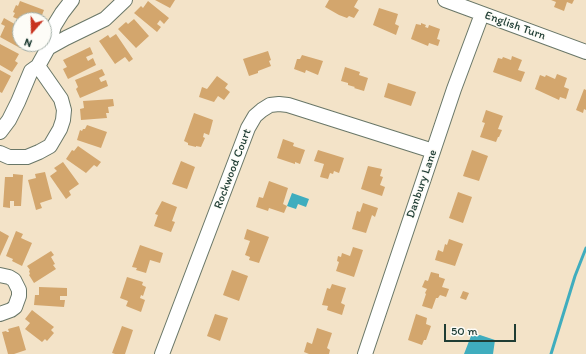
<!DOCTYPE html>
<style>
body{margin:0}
#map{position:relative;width:586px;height:354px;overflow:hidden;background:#f3e3c8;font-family:Itim,sans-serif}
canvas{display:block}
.north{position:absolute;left:12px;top:12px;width:40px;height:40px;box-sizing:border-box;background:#fdfcf7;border:1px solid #a4b0a9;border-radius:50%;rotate:200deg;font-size:11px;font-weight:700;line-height:16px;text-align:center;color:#1f3d34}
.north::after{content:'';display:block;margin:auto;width:14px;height:18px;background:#c8321e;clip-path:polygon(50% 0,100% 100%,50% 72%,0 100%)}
.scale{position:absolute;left:444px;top:324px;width:72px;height:18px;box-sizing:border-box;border:2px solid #1f3d34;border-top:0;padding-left:5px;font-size:12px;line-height:14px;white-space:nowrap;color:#1f3d34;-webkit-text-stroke:3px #fdfcf7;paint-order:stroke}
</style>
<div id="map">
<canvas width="586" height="354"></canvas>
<div class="north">N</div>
<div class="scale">50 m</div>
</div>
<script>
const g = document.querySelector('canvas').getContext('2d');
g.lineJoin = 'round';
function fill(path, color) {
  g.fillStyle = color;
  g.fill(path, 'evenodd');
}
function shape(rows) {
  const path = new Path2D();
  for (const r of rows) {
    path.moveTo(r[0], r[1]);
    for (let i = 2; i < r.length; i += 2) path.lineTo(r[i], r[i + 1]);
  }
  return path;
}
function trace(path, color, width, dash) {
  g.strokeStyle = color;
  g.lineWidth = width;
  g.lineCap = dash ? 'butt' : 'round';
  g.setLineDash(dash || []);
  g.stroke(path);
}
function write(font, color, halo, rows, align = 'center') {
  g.font = font + ' Itim,sans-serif';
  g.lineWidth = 3;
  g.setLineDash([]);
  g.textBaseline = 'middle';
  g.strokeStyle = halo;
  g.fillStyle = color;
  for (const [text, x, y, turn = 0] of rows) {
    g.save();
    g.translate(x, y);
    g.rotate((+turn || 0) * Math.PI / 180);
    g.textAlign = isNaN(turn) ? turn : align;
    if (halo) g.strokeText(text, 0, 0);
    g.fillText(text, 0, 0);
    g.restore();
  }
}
fill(shape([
 [292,193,309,199,306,207,298,204,296,209,287,206],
 [480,335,495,340,493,354,464,354,471,336]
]), '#3fadbe');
trace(shape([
 [551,354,575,276,586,248]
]), '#3fadbe', 3);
fill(shape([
 [155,0,175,0,170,8],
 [329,0,358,0,354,7,359,10,354,18,349,16,347,18,339,15,325,7],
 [551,0,574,0,572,4,567,2,564,11,554,7,556,2],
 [20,1,44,10,40,20,20,20,13,17,15,13,13,12,16,5,18,6],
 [148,1,169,18,164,24,160,20,157,24,161,27,157,32,134,13,141,6,143,8],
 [379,8,398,14,395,24,399,26,396,35,373,25],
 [4,18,20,27,20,44,23,44,20,48,0,37,5,26,1,24],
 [134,19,149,36,136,48,118,29,126,22,128,24],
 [421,23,426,25,425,27,428,28,429,25,440,29,437,39,440,40,438,46,429,43,428,46,411,39,416,24,421,25],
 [116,34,133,59,129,62,125,57,115,64,99,41,108,35,110,38],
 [0,44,19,54,15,61,18,63,12,72,0,65],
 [90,47,93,54,86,57,88,61,93,58,96,65,68,79,63,69,67,67,63,60],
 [268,51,271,60,269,61,271,66,258,71,258,73,249,76,243,59],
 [302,55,323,61,318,75,306,70,305,73,294,69,297,59,300,59],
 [512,56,522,60,518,70,525,72,521,82,493,72,498,58,502,59,503,57,511,60],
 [345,67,360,72,359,75,368,78,364,91,354,88,355,87,348,85,348,83,341,81],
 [102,69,105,75,99,78,101,82,106,80,108,86,80,98,76,89,78,87,75,80],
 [0,70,11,76,2,93,0,92],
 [557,74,567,78,564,87,569,89,566,99,560,97,559,100,535,89,540,75,545,77,546,75,555,79],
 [217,76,228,84,225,88,230,92,224,100,218,96,214,102,199,97,202,87,207,89],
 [388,83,416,92,411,106,384,97],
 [584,89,586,90,586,110,584,109,583,113,576,110],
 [113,99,114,106,108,107,109,113,106,113,107,118,81,120,80,109,84,108,83,101],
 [486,110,503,116,498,129,502,130,499,137,498,137,496,142,480,137,485,123,482,122],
 [194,113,213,120,209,135,204,133,203,137,205,138,201,147,196,146,196,147,188,145,188,143,184,141],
 [87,125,107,132,101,148,77,140,80,130,82,131,83,129,85,129],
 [283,139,294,143,293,146,305,150,300,164,295,162,295,164,277,158],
 [78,146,101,162,97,167,94,165,86,173,66,159,72,150,74,151],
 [318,150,344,158,339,173,334,171,333,174,330,173,328,179,320,177,324,164,314,161],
 [472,150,488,156,479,181,463,176],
 [181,161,195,167,187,189,172,184],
 [63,162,79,184,69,191,71,195,66,199,50,176,57,171,54,168],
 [368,166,382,169,380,176,383,177,380,185,385,187,382,196,361,189],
 [45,172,52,199,40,203,42,208,36,210,28,180,36,178,35,174],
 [13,174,23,175,21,206,14,206,14,201,10,201,10,208,3,207,5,177,13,177],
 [269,181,288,188,283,204,287,206,284,213,269,208,268,211,256,207,259,197,263,198],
 [458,192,472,197,463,223,449,218],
 [162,201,177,207,172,221,175,222,171,232,154,226,158,215,155,214],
 [363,203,378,208,375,217,372,215,366,233,352,229,357,211,360,212],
 [247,229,269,237,259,263,249,260,250,257,245,255,250,241,244,239],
 [0,231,9,236,0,256],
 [16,231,23,234,21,238,32,243,22,266,12,261,13,259,6,256],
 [449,239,463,244,455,266,435,260,438,250,443,252,445,244,447,245],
 [140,245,163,253,160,263,150,260,146,273,136,270,137,268,132,267],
 [353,247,363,250,354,277,336,271,339,262,337,261,338,256,341,257,342,253,350,256],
 [51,251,54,255,51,257,55,264,53,265,56,269,34,283,29,275,30,274,29,271,30,270,27,266],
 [232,270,248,276,239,301,223,295],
 [431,272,439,274,439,277,445,279,442,287,449,289,446,297,440,295,438,298,436,298,432,309,422,306,426,294,425,293,427,289,422,287,425,280,428,281],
 [127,277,143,282,142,285,146,287,143,296,141,295,140,298,145,300,141,312,126,306,128,301,120,298],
 [332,284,346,288,341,303,345,305,342,315,327,310,328,306,322,305,327,288,330,289],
 [39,287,67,288,67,296,60,296,60,300,65,300,64,307,34,305,35,295,39,295],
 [463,291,469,293,466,300,460,298],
 [32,310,54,327,51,330,54,333,47,341,45,339,42,342,25,329,30,323,25,319],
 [215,314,228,318,220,341,207,336],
 [416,314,427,318,426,324,431,326,426,340,424,340,422,345,408,340],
 [19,326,26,350,14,354,8,354,2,332,6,331,7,332,9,332,8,329],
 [122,326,133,330,125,354,115,354,112,353],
 [317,328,332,333,327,348,330,350,329,354,309,354,304,352,307,342,312,344]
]), '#d3a66d');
const minor = shape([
 [445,0,586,52],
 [48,48,66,38,105,19,125,0],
 [0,132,9,120,18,102,31,71,38,66,48,48,54,26,62,13,72,0],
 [0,153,9,157,27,157,39,152,50,146,60,129,63,120,64,110,61,99,38,66],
 [0,275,9,277,14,280,19,290,19,296,15,307,11,310,0,314],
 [162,354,248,128,255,116,262,110,270,105,279,104,288,105,433,151],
 [365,354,454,89,482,14]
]);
trace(minor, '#697768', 16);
trace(minor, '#fff', 14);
write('12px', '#1f3d34', '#fdfcf7', [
 ["English Turn",515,26,20],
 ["Rockwood Court",233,169,-69],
 ["Danbury Lane",422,184,-71]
]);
</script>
